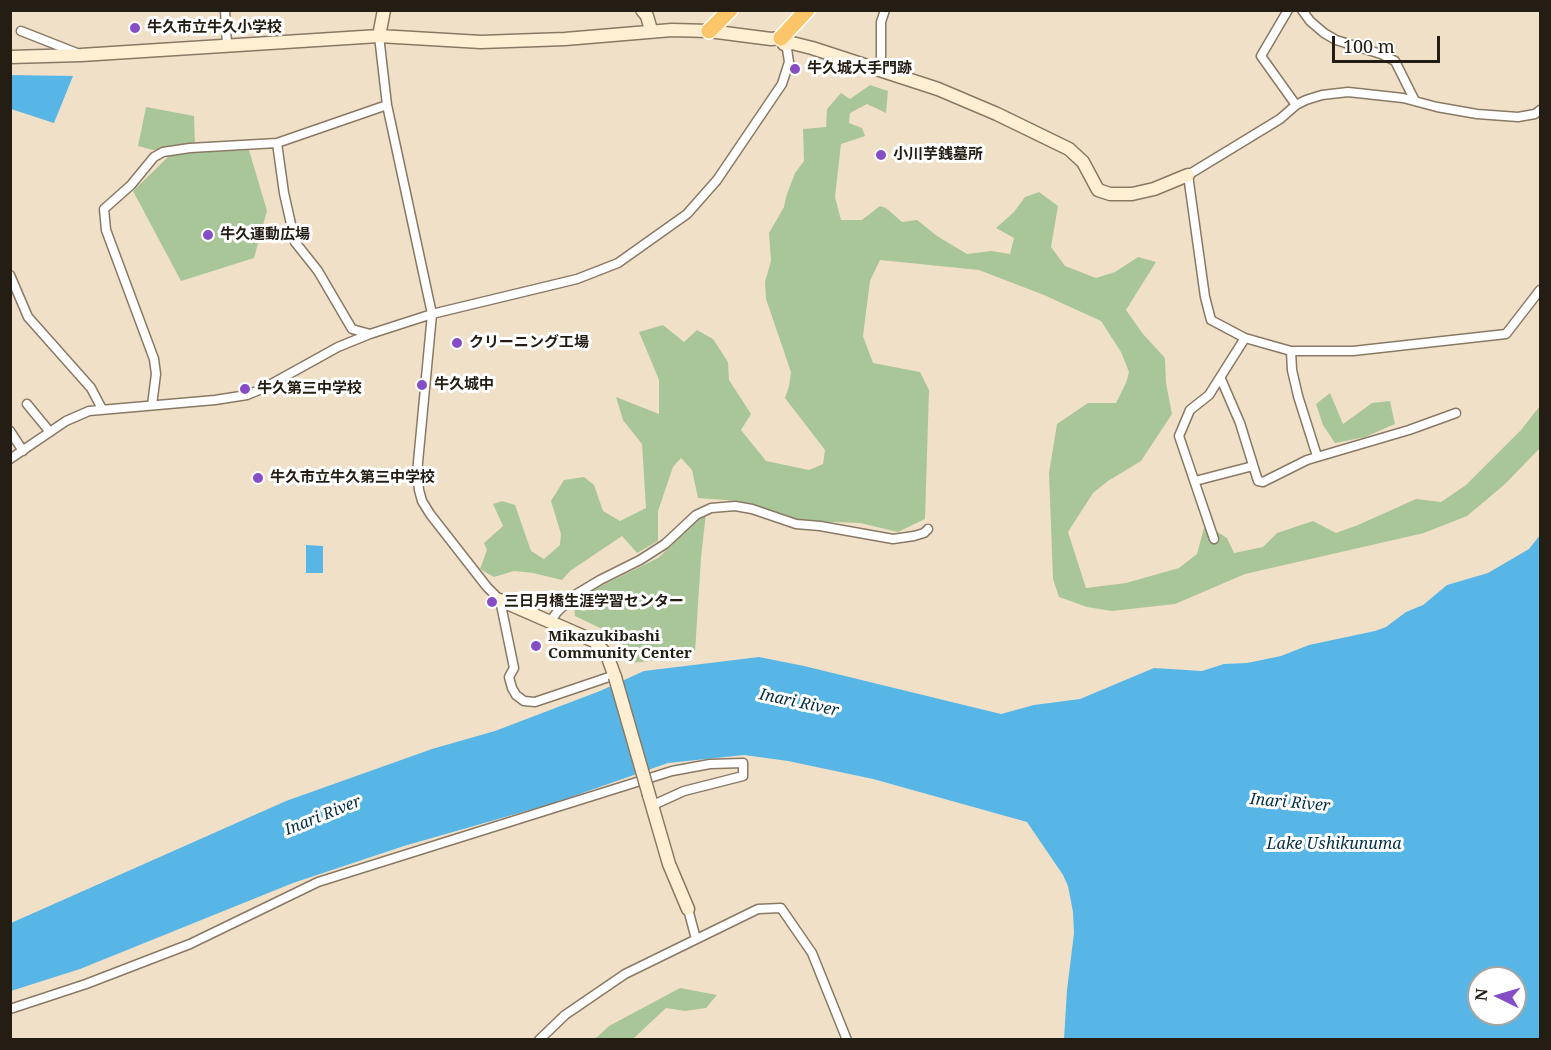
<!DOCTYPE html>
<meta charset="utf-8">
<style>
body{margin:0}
#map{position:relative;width:1551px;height:1050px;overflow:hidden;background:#f1e0c8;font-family:"Noto Serif",serif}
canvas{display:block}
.frame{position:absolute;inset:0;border:12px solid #231d14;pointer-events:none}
.north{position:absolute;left:1467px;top:966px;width:60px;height:60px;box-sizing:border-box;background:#fff;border:2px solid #a7a5a1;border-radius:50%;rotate:275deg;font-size:16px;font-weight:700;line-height:24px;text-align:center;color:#231d14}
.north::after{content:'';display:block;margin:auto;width:21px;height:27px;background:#864ec5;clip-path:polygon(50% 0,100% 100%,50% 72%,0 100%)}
.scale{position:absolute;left:1332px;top:36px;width:108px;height:27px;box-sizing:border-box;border:3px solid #231d14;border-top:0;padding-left:8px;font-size:18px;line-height:21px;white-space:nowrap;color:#231d14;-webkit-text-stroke:4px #fff;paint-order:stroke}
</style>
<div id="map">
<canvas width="1551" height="1050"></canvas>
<div class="frame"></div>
<div class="north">N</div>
<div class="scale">100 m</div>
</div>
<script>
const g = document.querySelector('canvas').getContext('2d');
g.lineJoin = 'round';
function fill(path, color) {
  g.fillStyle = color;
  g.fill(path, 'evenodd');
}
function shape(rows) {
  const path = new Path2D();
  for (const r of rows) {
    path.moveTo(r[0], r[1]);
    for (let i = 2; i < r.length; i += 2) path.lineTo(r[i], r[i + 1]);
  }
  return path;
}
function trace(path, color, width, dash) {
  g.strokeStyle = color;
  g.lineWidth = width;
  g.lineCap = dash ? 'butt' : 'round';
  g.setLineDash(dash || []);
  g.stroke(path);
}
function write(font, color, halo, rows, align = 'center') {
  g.font = font + ' "Noto Serif","Noto Sans JP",serif';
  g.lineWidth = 6;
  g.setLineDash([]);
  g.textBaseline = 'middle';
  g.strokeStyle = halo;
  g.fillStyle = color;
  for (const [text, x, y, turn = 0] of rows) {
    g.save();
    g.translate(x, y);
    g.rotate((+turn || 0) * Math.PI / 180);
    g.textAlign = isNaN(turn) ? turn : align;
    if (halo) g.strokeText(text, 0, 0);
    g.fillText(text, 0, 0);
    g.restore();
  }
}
fill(shape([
 [870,85,888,91,886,113,867,104,850,113,849,123,862,128,865,136,841,144,835,197,841,220,862,220,880,206,886,208,902,222,917,220,937,236,967,254,991,251,1010,254,1014,238,996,228,1014,212,1025,197,1039,192,1058,206,1051,247,1065,266,1096,278,1115,272,1138,257,1156,262,1126,310,1143,334,1165,358,1166,383,1172,414,1141,461,1108,481,1093,493,1068,532,1086,588,1126,583,1179,568,1197,554,1204,528,1216,531,1227,538,1234,553,1263,547,1277,533,1313,521,1336,533,1358,525,1416,499,1441,502,1466,485,1521,430,1539,407,1540,400,1540,448,1504,485,1467,516,1424,533,1245,574,1175,604,1112,611,1087,607,1059,597,1053,579,1049,473,1057,424,1088,403,1116,403,1126,383,1129,372,1121,352,1101,321,1044,295,979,270,880,260,870,281,863,336,873,363,920,372,929,390,925,519,898,532,860,523,801,521,738,501,698,498,692,470,681,458,673,467,658,511,658,541,637,553,622,536,570,571,562,580,533,573,514,571,494,577,480,569,487,550,484,543,503,526,493,504,502,501,515,505,531,551,544,559,560,545,561,534,551,501,564,480,584,477,594,485,603,511,620,521,646,508,642,444,623,420,616,397,659,414,659,380,639,332,663,325,684,342,697,330,713,339,728,362,729,380,751,414,741,430,766,461,809,470,823,464,825,450,785,398,789,386,791,372,766,299,765,282,771,261,769,233,784,207,786,197,795,173,804,161,803,129,826,127,827,109,841,93,850,99],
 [146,107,194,116,195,145,153,150,138,146],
 [249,150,267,211,254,258,181,281,133,191,171,154],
 [1330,393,1343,424,1372,403,1390,401,1395,424,1365,437,1335,443,1323,425,1316,404],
 [706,513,701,558,695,652,669,659,631,663,618,634,600,628,575,616,574,602,593,590,658,558,672,545,687,527],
 [680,988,717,995,706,1008,685,1011,666,1008,633,1039,595,1039,609,1026]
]), '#a9c699');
fill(shape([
 [10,75,73,76,54,123,11,109],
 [1540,535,1540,1039,1064,1039,1067,990,1074,933,1073,912,1068,886,1063,875,1027,822,873,779,788,761,744,755,668,763,554,803,404,846,293,883,80,969,11,991,11,923,286,801,432,749,495,731,600,691,644,671,759,657,804,666,1001,714,1034,705,1080,699,1154,668,1202,671,1224,664,1247,663,1281,656,1309,645,1375,631,1386,627,1406,612,1423,605,1447,585,1488,573,1529,549],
 [1479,978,1515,978,1515,1014,1479,1014],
 [306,545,323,546,323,573,306,573]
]), '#58b6e6');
const street = shape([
 [225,10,227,44],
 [1288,10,1261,56,1296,105],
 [1302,10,1310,21,1324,33,1336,40,1381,54,1395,61,1415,101],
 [21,31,77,53],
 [379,36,387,105,432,314,417,473,419,490,422,501,430,514,487,587,500,600,514,668,509,677,512,688,516,695,524,701,535,702,615,675],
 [881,71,881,22,885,10],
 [1540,110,1535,114,1518,117,1477,114,1437,107,1403,98,1348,92,1322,95,1306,100,1296,105,1280,119,1188,175,1205,297,1211,320,1245,338,1291,351,1353,351,1506,334,1540,290],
 [277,143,284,193,295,242,318,271,352,329,370,334],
 [10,275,28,317,91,388,102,409],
 [1291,351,1292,370,1298,396,1317,456],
 [1221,379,1240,423,1258,481,1263,482,1307,460,1409,430,1456,413],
 [27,404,50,432],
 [152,405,156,374,154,359,106,230,104,209,131,185,154,157,163,152,190,148,277,143,387,105],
 [10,431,23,451],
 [10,459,66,421,89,411,215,400,247,395,264,388,338,347,370,334,432,314,577,279,618,263,687,214,717,180,782,84,789,62,787,49,782,41],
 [1195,481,1253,466],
 [1214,539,1179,436,1190,410,1209,395,1245,338],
 [550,622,557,612,575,595,600,580,640,560,665,544,696,515,711,508,735,506,752,509,796,524,820,526,893,539,914,536,924,533,928,529],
 [688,909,696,939],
 [10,1009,86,984,190,944,318,882,672,771,710,764,743,763,743,776,684,791,651,806],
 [539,1040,565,1015,625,974,758,909,781,908,812,953,847,1040]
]);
const secondary = shape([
 [642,10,647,16,651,30],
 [379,36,384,10],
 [784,44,792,43,812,48,938,89,997,114,1069,149,1083,162,1098,190,1110,194,1132,194,1154,189,1188,175],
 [10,57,81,55,379,36,481,42,565,39,672,30,709,31,771,39,781,38],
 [500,600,594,641,607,655,615,677],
 [649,795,669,864,688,909]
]);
const highway = shape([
 [709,31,730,10],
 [781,38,807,10]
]);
trace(street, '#897964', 11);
trace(secondary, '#897964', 15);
trace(highway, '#fff', 18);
trace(street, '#fff', 8);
trace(secondary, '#feeed2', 12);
trace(highway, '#fbc56a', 15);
const secondaryBridge = shape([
 [615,677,649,795]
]);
trace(secondaryBridge, '#897964', 15, []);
trace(secondaryBridge, '#feeed2', 12);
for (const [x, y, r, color] of [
 [135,28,6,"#864ec5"],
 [795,69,6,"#864ec5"],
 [881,155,6,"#864ec5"],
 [208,235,6,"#864ec5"],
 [457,343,6,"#864ec5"],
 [422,385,6,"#864ec5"],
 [245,389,6,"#864ec5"],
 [258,478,6,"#864ec5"],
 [492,602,6,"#864ec5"],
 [536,646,6,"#864ec5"]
]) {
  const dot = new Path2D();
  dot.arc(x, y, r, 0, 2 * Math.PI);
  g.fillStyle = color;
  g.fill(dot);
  trace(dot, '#fff', 2);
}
write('bold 15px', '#231d14', '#fff', [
 ["牛久市立牛久小学校",147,28],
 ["牛久城大手門跡",807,69],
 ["小川芋銭墓所",893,155],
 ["牛久運動広場",220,235],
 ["クリーニング工場",469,343],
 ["牛久城中",434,385],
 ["牛久第三中学校",257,389],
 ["牛久市立牛久第三中学校",270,478],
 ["三日月橋生涯学習センター",504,602],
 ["Mikazukibashi",548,637],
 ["Community Center",548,654]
], 'left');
write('italic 16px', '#032e42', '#fff', [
 ["Inari River",799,703,12],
 ["Inari River",1290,803,5],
 ["Inari River",323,816,-22],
 ["Lake Ushikunuma",1334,844]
]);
</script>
